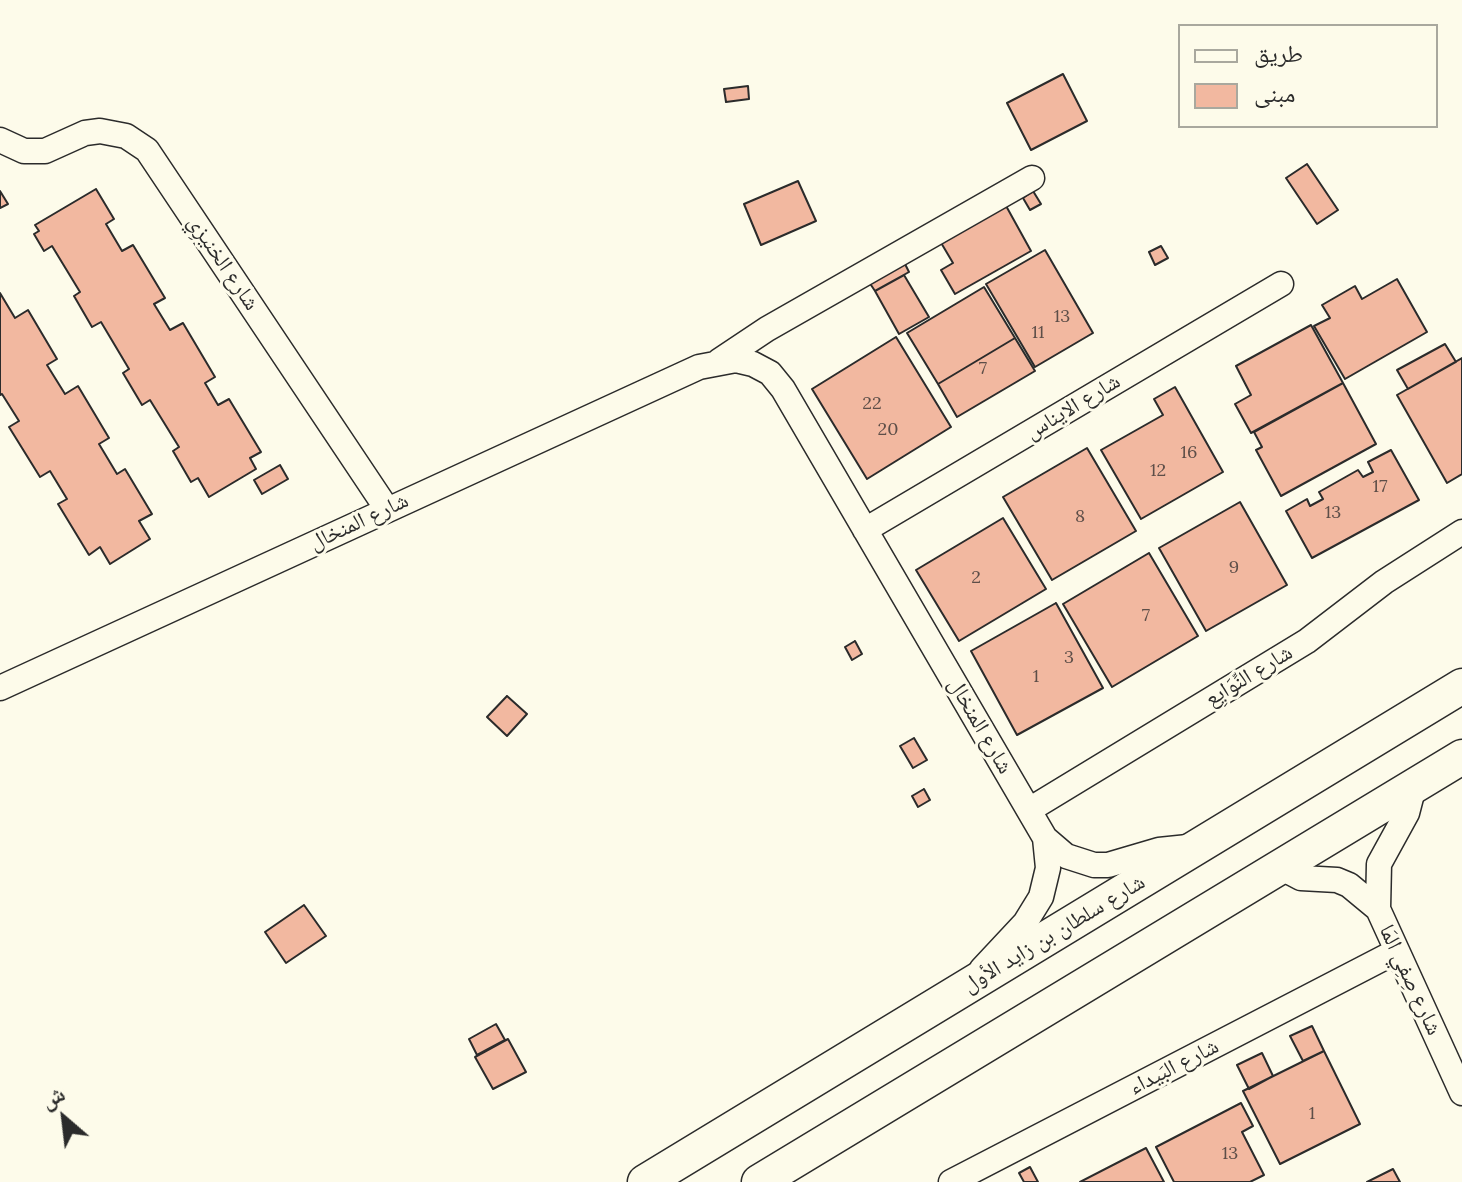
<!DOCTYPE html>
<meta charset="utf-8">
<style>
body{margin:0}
#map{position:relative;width:1462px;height:1182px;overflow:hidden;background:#fdfbea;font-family:Lora,"Noto Naskh Arabic",serif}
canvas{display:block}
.legend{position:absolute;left:1178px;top:24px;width:260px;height:104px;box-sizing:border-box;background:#fdfbea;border:2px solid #a9a89e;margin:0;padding:10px 14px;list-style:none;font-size:24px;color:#2b2b2b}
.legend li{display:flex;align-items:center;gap:16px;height:40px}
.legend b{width:40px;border:2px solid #a9a89e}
.north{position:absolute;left:24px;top:1078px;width:80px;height:80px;-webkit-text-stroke:6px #fdfbea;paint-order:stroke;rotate:332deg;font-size:22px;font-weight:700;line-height:32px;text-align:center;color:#2b2b2b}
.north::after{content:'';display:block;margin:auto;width:28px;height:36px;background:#2b2b2b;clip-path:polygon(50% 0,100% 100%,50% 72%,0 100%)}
</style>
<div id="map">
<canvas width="1462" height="1182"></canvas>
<ul class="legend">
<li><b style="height:10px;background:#fdfbea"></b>طريق</li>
<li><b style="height:22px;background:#f2b8a0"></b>مبنى</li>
</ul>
<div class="north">ش</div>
</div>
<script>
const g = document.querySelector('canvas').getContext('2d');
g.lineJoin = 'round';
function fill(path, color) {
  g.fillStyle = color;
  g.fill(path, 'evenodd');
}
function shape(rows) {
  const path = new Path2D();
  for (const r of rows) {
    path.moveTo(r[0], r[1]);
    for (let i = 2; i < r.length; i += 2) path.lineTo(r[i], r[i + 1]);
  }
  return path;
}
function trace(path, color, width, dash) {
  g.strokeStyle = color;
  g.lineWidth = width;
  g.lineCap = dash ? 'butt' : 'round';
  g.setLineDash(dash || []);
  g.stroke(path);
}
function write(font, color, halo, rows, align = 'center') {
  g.font = font + ' Lora,"Noto Naskh Arabic",serif';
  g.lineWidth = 6;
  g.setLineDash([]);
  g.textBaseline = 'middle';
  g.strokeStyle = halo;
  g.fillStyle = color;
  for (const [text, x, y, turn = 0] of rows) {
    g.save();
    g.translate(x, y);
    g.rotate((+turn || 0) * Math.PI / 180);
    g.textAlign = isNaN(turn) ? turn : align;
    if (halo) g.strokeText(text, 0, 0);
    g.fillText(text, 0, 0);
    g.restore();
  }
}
const building = shape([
 [1063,74,1087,121,1031,150,1007,103,1063,74],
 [748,86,749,99,726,102,724,89,748,86],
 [1307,164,1338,210,1317,224,1286,178,1307,164],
 [798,181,816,221,761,245,744,204,798,181],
 [96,189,114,219,106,224,122,251,133,245,165,298,154,304,170,330,183,323,215,377,205,383,218,405,229,399,261,452,250,458,256,469,209,497,198,478,191,482,173,451,179,447,150,400,142,405,123,373,129,369,101,322,92,327,74,296,80,292,52,246,44,251,34,234,39,231,35,225,96,189],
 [0,191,8,204,0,208,0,191],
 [1033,191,1041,204,1030,210,1023,198,1033,191],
 [1005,204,1031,251,955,294,941,270,953,263,940,241,1005,204],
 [1161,246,1168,258,1155,265,1149,252,1161,246],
 [1045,250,1093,333,1035,367,986,284,1045,250],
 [904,262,909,272,875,291,869,282,904,262],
 [904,275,929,317,899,334,875,291,904,275],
 [1397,279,1427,332,1345,379,1314,326,1330,318,1322,305,1355,286,1362,299,1397,279],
 [984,287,1015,338,938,384,907,333,984,287],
 [0,293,15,318,28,310,57,359,47,365,65,394,78,386,109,438,99,444,117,474,125,469,152,514,139,521,150,539,110,564,100,547,89,555,58,504,67,499,50,471,40,477,9,427,19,421,2,394,0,395,0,293],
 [1311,325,1343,383,1251,433,1235,404,1251,395,1236,366,1311,325],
 [896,337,951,427,867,479,812,389,896,337],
 [1015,338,1035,371,957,417,938,384,1015,338],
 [1445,344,1456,362,1408,389,1397,370,1445,344],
 [1462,358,1462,474,1447,483,1397,395,1462,358],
 [1343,383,1376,444,1281,496,1256,450,1262,447,1254,432,1343,383],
 [1175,387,1223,472,1141,519,1101,450,1163,415,1154,399,1175,387],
 [1087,448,1136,531,1052,580,1003,497,1087,448],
 [1391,450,1419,500,1312,558,1286,511,1307,499,1310,506,1323,499,1319,492,1358,470,1363,477,1373,472,1368,462,1391,450],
 [280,465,288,479,262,494,254,480,280,465],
 [1240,502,1287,585,1206,631,1159,548,1240,502],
 [1003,518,1046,589,959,641,916,570,1003,518],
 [1149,553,1198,636,1112,687,1063,604,1149,553],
 [1056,603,1103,688,1017,735,971,651,1056,603],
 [855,641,862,654,852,660,845,647,855,641],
 [507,696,527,714,507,736,487,717,507,696],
 [914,738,927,760,913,768,900,746,914,738],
 [924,789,930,800,918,807,912,796,924,789],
 [304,905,326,936,286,963,265,932,304,905],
 [496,1024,505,1040,477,1055,469,1039,496,1024],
 [1312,1026,1324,1051,1303,1061,1290,1036,1312,1026],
 [508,1039,526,1072,493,1089,475,1057,508,1039],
 [1324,1051,1360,1124,1280,1164,1243,1091,1324,1051],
 [1262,1053,1273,1076,1249,1089,1237,1065,1262,1053],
 [1241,1103,1253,1126,1242,1132,1264,1175,1250,1182,1174,1182,1156,1147,1241,1103],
 [1146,1148,1164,1182,1080,1182,1146,1148],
 [1030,1167,1038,1182,1024,1182,1019,1173,1030,1167],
 [1393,1169,1400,1182,1367,1182,1393,1169]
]);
fill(building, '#f2b8a0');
trace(building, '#2b2b2b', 2);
const minor = shape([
 [0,140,24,151,45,151,85,133,100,131,126,136,147,150,387,509],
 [719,361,767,329,1032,178],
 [865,530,1281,284],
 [0,688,699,367,736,360,753,364,770,373,783,389,1045,838,1066,856,1094,865,1108,865,1159,850,1188,847],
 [1029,810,1307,641,1384,582,1462,532],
 [1280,867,1301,878,1337,880,1349,885,1378,909,1462,1093],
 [1378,909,1379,864,1407,813,1414,786],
 [982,969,1025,923,1041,897,1048,868,1045,838],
 [951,1182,1397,951]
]);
const secondary = shape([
 [645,1182,1462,686],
 [759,1182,1462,757]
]);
trace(minor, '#2b2b2b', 27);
trace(secondary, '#2b2b2b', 37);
trace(minor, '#fdfbea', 24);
trace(secondary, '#fdfbea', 34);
write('18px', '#5d4e48', null, [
 ["13",1062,317],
 ["11",1038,333],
 ["7",983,369],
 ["22",872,404],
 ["20",888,430],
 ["16",1189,453],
 ["12",1158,471],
 ["17",1380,487],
 ["13",1333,513],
 ["8",1080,517],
 ["9",1234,568],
 ["2",976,578],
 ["7",1146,616],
 ["3",1069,658],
 ["1",1036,677],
 ["1",1312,1114],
 ["13",1230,1154]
]);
write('22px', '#2b2b2b', '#fdfbea', [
 ["شارع الخنيزِي",223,263,56],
 ["شارع الايناس",1073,407,-31],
 ["شارع المنخال",359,522,-25],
 ["شارع النِّوَايِع",1249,676,-31],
 ["شارع المنخال",980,726,60],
 ["شارع سلطان بن زايد الأول",1054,934,-31],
 ["شارع صِفِي المَا",1410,980,65],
 ["شارع البَيداء",1174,1067,-27]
]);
</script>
